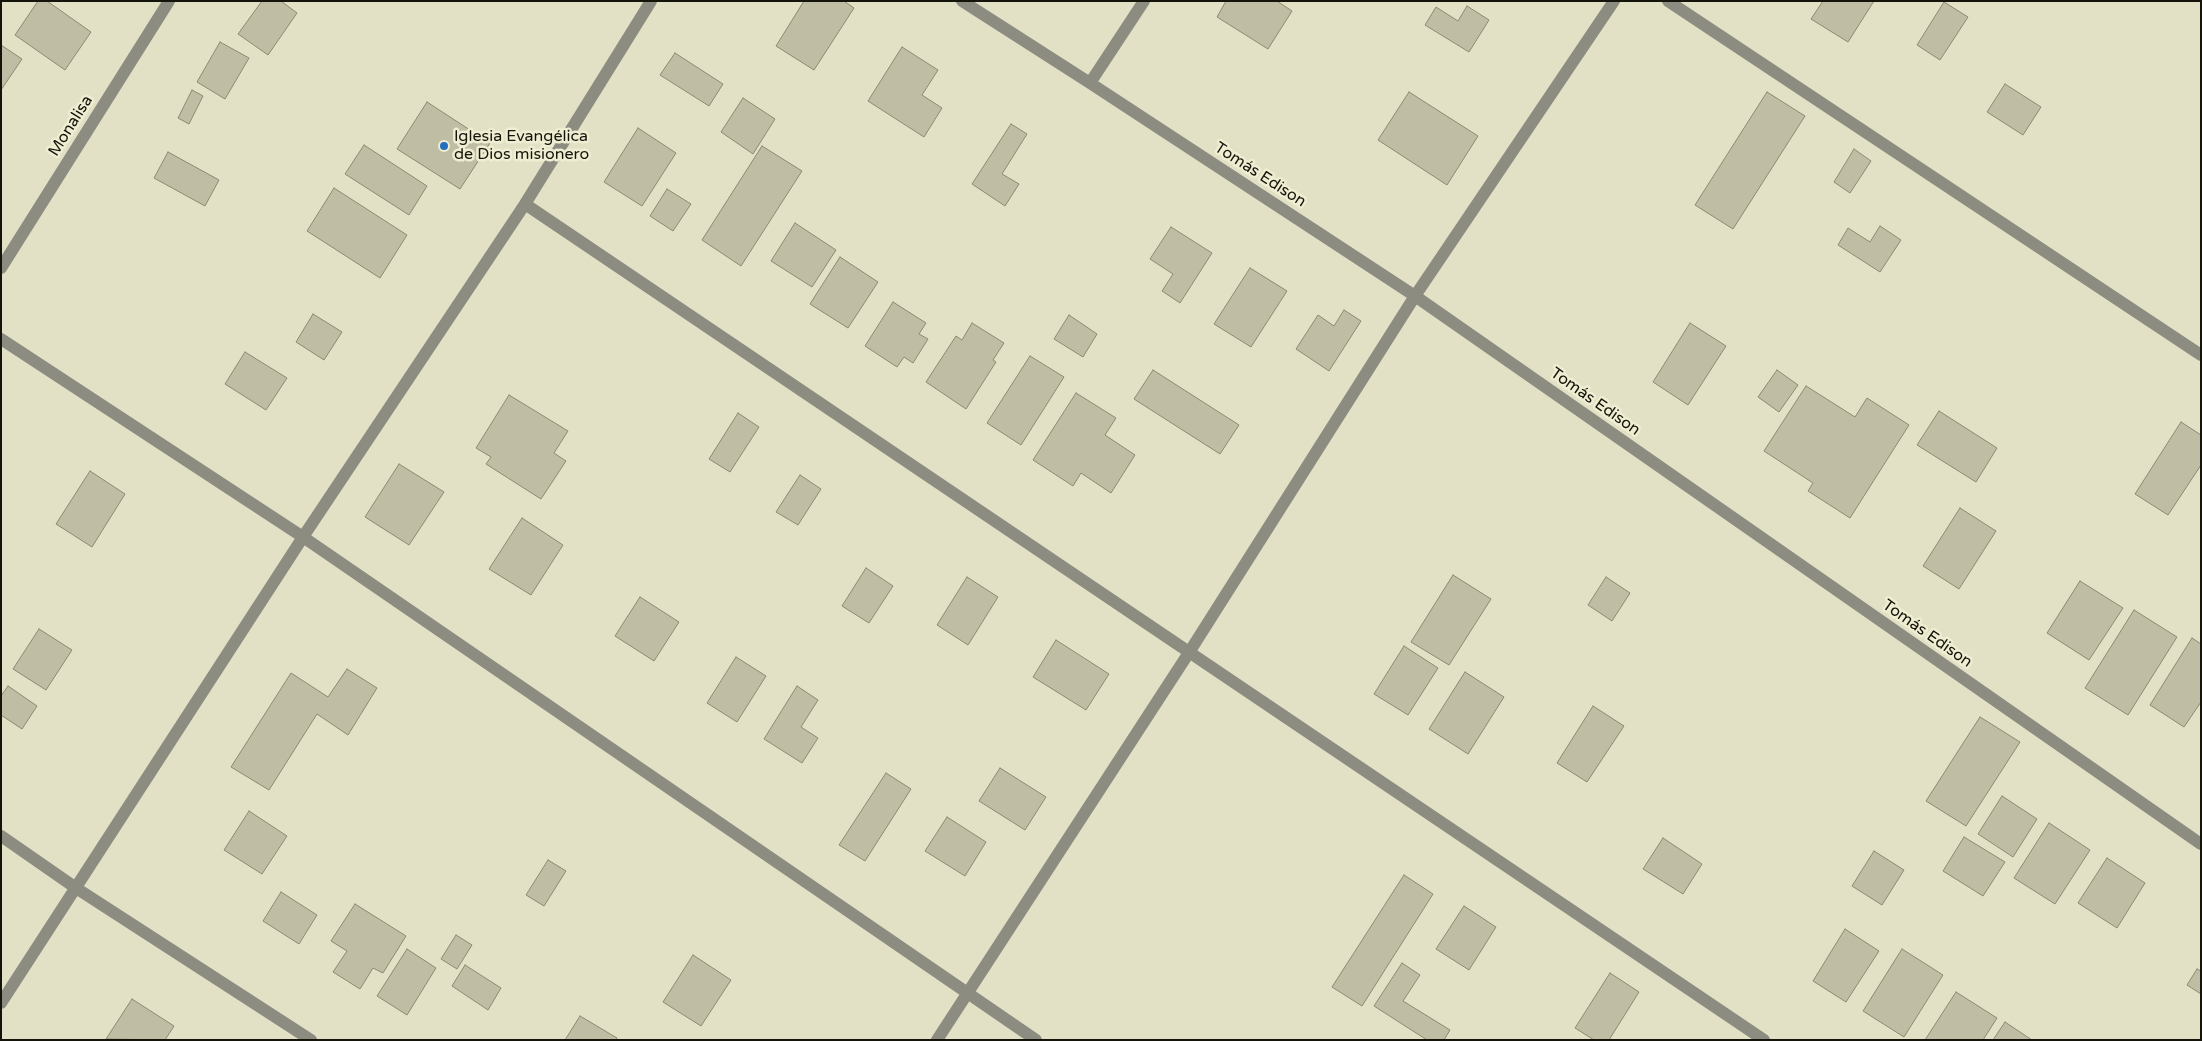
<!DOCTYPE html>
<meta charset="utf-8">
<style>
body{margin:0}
#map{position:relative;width:2202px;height:1041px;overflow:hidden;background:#e2e0c5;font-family:"Varela Round",sans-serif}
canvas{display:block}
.frame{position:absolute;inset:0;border:2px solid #15140b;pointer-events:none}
</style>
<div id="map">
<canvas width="2202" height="1041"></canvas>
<div class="frame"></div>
</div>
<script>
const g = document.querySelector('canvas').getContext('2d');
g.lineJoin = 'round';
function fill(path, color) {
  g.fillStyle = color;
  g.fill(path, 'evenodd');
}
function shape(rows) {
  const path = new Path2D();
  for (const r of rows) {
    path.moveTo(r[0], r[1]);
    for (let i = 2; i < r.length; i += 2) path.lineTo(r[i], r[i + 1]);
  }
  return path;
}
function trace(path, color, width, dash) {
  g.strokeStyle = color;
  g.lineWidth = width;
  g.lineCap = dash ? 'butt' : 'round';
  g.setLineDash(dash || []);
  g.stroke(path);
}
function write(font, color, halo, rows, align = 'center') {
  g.font = font + ' "Varela Round",sans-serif';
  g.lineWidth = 5;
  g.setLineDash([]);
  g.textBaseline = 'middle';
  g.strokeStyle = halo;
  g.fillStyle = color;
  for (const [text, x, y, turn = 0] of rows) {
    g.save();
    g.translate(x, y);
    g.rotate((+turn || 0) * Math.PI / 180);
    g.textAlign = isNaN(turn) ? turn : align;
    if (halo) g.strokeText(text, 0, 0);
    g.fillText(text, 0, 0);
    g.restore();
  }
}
const building = shape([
 [38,1,47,1,91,32,65,70,15,35,38,1],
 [262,1,281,1,297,13,268,55,238,34,262,1],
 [804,1,844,1,854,8,814,70,776,46,804,1],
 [1226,1,1277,1,1292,11,1268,49,1217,17,1226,1],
 [1823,1,1874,1,1848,42,1811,19,1823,1],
 [1944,2,1968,17,1940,60,1917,45,1944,2],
 [1467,6,1489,20,1469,52,1425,25,1436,7,1458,21,1467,6],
 [220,42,249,58,225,99,197,82,220,42],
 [1,45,22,59,1,90,1,45],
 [902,47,938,70,922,95,942,108,924,137,868,101,902,47],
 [675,53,723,84,709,106,660,75,675,53],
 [2005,84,2041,107,2023,135,1987,112,2005,84],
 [192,90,203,96,189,124,178,118,192,90],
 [1409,92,1478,136,1447,185,1378,140,1409,92],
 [1767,92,1805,116,1733,229,1695,205,1767,92],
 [743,98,775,119,753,154,721,132,743,98],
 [427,102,490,143,460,189,397,149,427,102],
 [1011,124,1027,134,1002,174,1019,184,1005,206,972,184,1011,124],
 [638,128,676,153,642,206,604,182,638,128],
 [364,145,427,186,409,215,345,174,364,145],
 [762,146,802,171,741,266,702,240,762,146],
 [1854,149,1871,161,1850,193,1834,182,1854,149],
 [168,152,219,180,205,206,154,178,168,152],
 [334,188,407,235,380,278,307,231,334,188],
 [667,189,691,204,673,231,650,216,667,189],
 [795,223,836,250,812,287,771,261,795,223],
 [1880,226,1901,240,1880,272,1838,245,1848,228,1870,242,1880,226],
 [1171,227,1212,253,1180,303,1162,291,1173,274,1150,259,1171,227],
 [840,257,878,282,848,328,810,304,840,257],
 [1250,268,1287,291,1251,347,1214,324,1250,268],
 [893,302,926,323,919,334,928,339,913,363,904,357,897,367,865,346,893,302],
 [1344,310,1361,321,1329,371,1296,349,1318,315,1334,326,1344,310],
 [313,314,342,332,324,360,296,342,313,314],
 [1069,315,1097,334,1083,357,1054,339,1069,315],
 [972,323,1004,343,993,360,996,362,966,409,926,382,956,336,962,340,972,323],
 [1690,323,1726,346,1688,405,1653,382,1690,323],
 [245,352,287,378,266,410,225,384,245,352],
 [1030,356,1064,377,1021,445,987,423,1030,356],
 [1153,370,1239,425,1220,454,1134,399,1153,370],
 [1777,370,1798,385,1779,412,1758,397,1777,370],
 [1806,386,1855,417,1867,398,1909,425,1850,518,1808,491,1813,483,1764,451,1806,386],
 [1076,393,1116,418,1105,435,1135,455,1111,493,1081,473,1073,486,1033,460,1076,393],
 [509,395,568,431,554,453,566,461,541,499,486,464,491,457,476,448,509,395],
 [1939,411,1997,448,1976,482,1917,445,1939,411],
 [738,413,759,427,730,472,709,459,738,413],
 [2181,422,2201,435,2201,465,2168,515,2135,494,2181,422],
 [399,464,444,492,409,545,365,517,399,464],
 [90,471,125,494,92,547,56,524,90,471],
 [800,475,821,489,798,525,776,512,800,475],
 [1960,508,1996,531,1959,589,1923,566,1960,508],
 [522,518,563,545,531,595,489,569,522,518],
 [866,568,893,586,869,623,842,606,866,568],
 [1453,575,1491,599,1449,665,1411,642,1453,575],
 [967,577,998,597,968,645,937,625,967,577],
 [1606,577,1630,593,1612,621,1588,605,1606,577],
 [2080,581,2123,608,2089,660,2047,633,2080,581],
 [640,597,679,622,654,661,615,636,640,597],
 [2134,610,2177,637,2128,715,2085,688,2134,610],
 [39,629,72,650,46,690,13,669,39,629],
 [2192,638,2201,644,2201,702,2184,727,2150,705,2192,638],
 [1056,640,1109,674,1086,710,1033,677,1056,640],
 [1404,646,1438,668,1408,715,1374,694,1404,646],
 [736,657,766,676,737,722,707,703,736,657],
 [347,669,377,688,348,735,317,714,269,790,231,767,291,673,328,697,347,669],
 [1465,672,1504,697,1468,754,1429,729,1465,672],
 [8,686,37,706,22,729,1,715,1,696,8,686],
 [797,686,818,700,801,727,818,738,802,763,764,739,797,686],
 [1593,706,1624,726,1587,782,1557,763,1593,706],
 [1980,717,2020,742,1966,826,1926,801,1980,717],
 [1000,768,1046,797,1025,830,979,801,1000,768],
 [886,773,911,789,865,861,839,845,886,773],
 [2002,796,2037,819,2013,857,1978,834,2002,796],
 [249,811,287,836,262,874,224,850,249,811],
 [947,817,986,842,965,876,925,851,947,817],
 [2049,823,2090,850,2055,904,2014,878,2049,823],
 [1964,837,2005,862,1983,896,1943,871,1964,837],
 [1663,838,1702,864,1683,894,1643,869,1663,838],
 [1874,851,1904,870,1882,905,1852,886,1874,851],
 [2107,858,2145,883,2117,928,2078,903,2107,858],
 [548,860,566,871,544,906,526,895,548,860],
 [1404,875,1433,894,1362,1006,1332,987,1404,875],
 [281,892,317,915,299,944,263,921,281,892],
 [355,904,406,936,383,973,373,968,360,989,333,972,347,951,331,941,355,904],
 [1464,906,1496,927,1469,970,1436,949,1464,906],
 [1845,929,1879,951,1846,1002,1813,981,1845,929],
 [456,935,472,945,457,969,441,959,456,935],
 [407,949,436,968,407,1015,377,996,407,949],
 [1902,949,1943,975,1904,1037,1863,1011,1902,949],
 [693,955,731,980,701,1026,663,1002,693,955],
 [1402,963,1420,975,1403,1001,1450,1030,1444,1040,1427,1040,1374,1006,1402,963],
 [465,965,501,988,488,1010,452,986,465,965],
 [2197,969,2201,971,2201,994,2187,985,2197,969],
 [1610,973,1639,992,1609,1040,1594,1040,1575,1028,1610,973],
 [1956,992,1997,1018,1983,1040,1925,1040,1956,992],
 [132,999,174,1026,165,1040,106,1039,132,999],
 [580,1016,617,1038,616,1040,565,1040,580,1016],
 [2005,1022,2032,1040,1993,1040,2005,1022]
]);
fill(building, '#bfbea4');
trace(building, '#8b8a71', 1);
trace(shape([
 [962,1,1090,83,1415,296,2201,844],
 [1668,1,2201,355],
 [1090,83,1144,1],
 [525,204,1764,1040],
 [1,268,169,1],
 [1,339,303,537,1036,1040],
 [1,836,76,888,311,1040],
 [1,1003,303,537,525,204,651,1],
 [937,1040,1190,651,1415,296,1614,1]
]), '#8d8c81', 12);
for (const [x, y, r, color] of [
 [444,146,5,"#266dbd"]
]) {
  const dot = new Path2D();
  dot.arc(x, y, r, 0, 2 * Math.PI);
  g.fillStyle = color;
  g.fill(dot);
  trace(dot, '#efeed2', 2);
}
write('16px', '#15140b', '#efeed2', [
 ["Monalisa",71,126,-58],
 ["Tomás Edison",1260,175,33],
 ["Tomás Edison",1595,402,35],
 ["Tomás Edison",1927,634,35]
]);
write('16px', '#15140b', '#efeed2', [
 ["Iglesia Evangélica",454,137],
 ["de Dios misionero",454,155]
], 'left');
</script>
